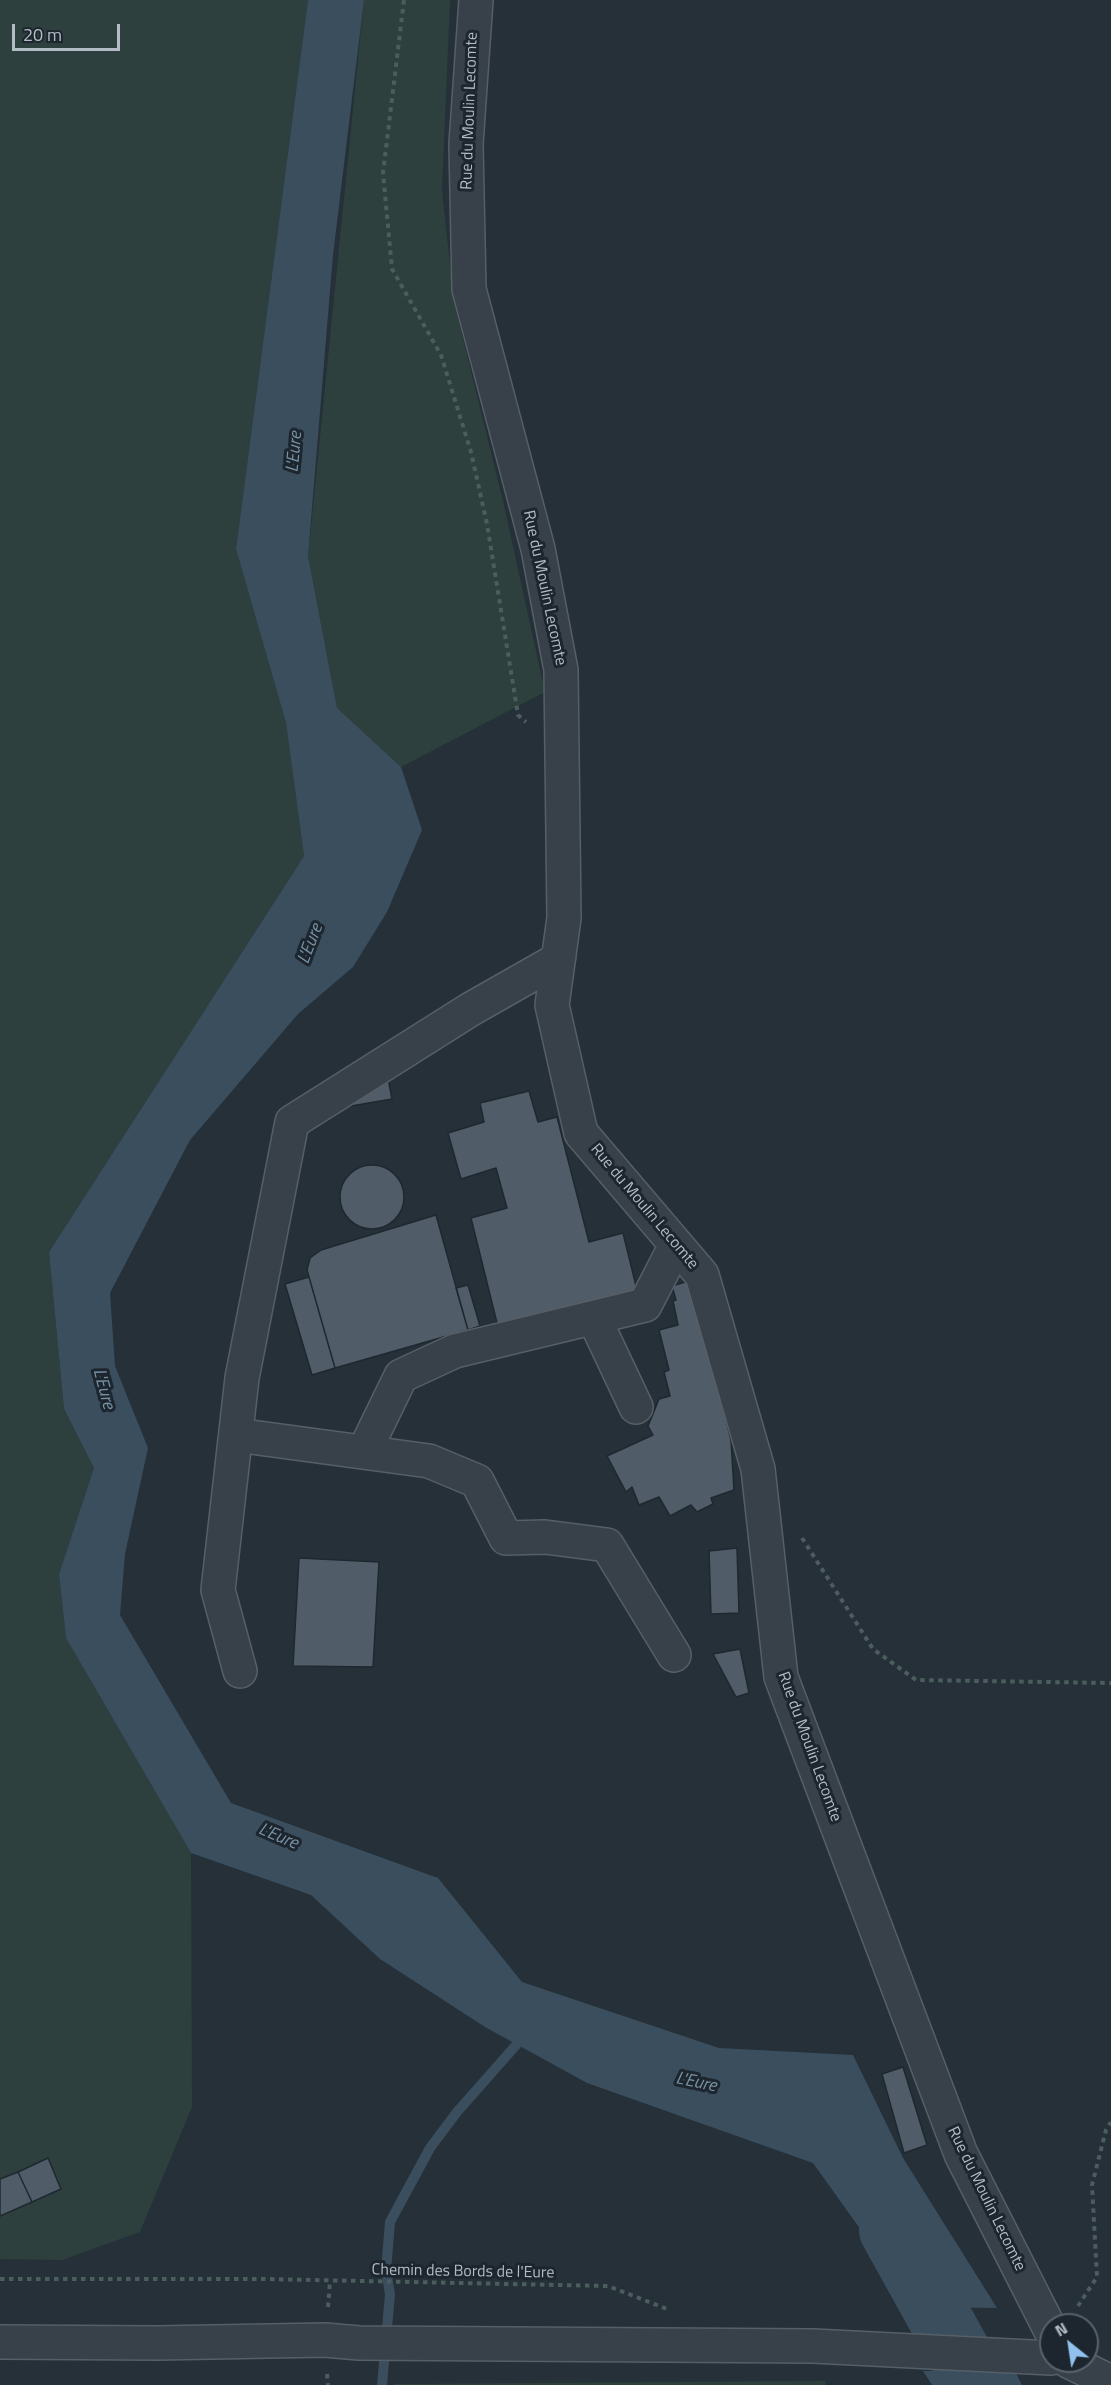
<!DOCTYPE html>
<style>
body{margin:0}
#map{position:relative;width:1111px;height:2385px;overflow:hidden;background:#253038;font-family:"Titillium Web",sans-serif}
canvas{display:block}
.north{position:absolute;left:1039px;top:2313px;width:60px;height:60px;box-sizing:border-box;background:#1d262e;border:2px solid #59626a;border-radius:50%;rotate:330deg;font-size:16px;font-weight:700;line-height:24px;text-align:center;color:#b3bcc5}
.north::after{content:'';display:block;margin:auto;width:21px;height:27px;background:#91c1ec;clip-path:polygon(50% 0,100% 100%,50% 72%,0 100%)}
.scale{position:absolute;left:12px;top:24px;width:108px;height:27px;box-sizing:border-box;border:3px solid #b3bcc5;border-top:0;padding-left:8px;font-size:18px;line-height:21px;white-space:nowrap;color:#b3bcc5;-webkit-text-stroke:4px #1d262e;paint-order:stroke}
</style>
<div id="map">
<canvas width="1111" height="2385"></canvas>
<div class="north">N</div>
<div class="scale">20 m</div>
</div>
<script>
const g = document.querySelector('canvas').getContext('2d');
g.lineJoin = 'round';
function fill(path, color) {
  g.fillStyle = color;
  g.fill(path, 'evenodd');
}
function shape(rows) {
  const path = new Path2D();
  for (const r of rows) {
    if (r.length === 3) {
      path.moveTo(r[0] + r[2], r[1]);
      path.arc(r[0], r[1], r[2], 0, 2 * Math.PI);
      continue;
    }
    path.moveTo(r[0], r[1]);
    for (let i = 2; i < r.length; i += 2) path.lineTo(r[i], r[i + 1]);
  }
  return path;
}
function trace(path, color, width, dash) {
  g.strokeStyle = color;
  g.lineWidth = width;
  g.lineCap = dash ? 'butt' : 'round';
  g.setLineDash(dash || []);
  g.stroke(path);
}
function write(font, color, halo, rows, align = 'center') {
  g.font = font + ' "Titillium Web",sans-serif';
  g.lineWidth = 6;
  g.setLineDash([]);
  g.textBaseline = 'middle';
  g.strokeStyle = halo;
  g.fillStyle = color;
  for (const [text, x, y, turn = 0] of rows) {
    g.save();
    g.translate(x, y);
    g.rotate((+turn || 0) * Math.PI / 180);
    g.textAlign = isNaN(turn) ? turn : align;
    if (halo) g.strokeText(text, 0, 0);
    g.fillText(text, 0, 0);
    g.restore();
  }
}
fill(shape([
 [0,0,308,0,236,549,286,723,304,856,49,1252,64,1409,94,1468,59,1574,66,1638,191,1853,192,2107,140,2232,62,2260,0,2259],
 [364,0,450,0,442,190,454,302,503,501,545,692,401,767,337,709,308,556],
 [825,2381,826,2385,394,2385,394,2384]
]), '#2d403d');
fill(shape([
 [308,0,364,0,333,255,308,556,337,708,401,767,422,830,387,912,353,967,298,1014,190,1140,110,1293,115,1366,148,1448,125,1554,120,1615,231,1803,438,1878,522,1982,719,2048,853,2055,903,2158,997,2308,916,2307,813,2163,587,2083,485,2027,380,1959,311,1895,191,1853,66,1638,59,1574,94,1468,64,1409,49,1252,304,856,286,723,236,549],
 [923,2371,1015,2371,1022,2385,932,2385]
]), '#3a4e5e');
trace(shape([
 [382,2385,390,2294,386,2271,390,2222,430,2148,457,2112,525,2035]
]), '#3a4e5e', 10);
trace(shape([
 [891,2230,977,2385]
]), '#3a4e5e', 64);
const building = shape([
 [356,1066,387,1073,392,1099,351,1106,356,1066],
 [529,1091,538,1122,557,1117,589,1242,623,1233,638,1294,498,1327,471,1218,507,1208,496,1168,461,1179,448,1133,484,1122,480,1103,529,1091],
 [372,1197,32],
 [436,1215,468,1330,335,1368,307,1270,310,1258,321,1250,436,1215],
 [309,1277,335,1368,312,1375,285,1284,309,1277],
 [692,1280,731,1440,734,1490,711,1498,713,1504,697,1512,691,1505,670,1516,659,1497,639,1505,632,1487,626,1492,607,1456,653,1435,648,1426,659,1399,670,1396,664,1372,669,1370,659,1330,678,1325,673,1301,676,1300,672,1286,692,1280],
 [468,1285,480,1326,468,1330,456,1288,468,1285],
 [737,1548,739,1613,711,1614,709,1551,737,1548],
 [299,1558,379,1562,373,1667,293,1666,299,1558],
 [740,1649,749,1693,736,1697,713,1654,740,1649],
 [903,2067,927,2145,904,2153,882,2074,903,2067],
 [48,2158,61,2189,32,2202,18,2172,48,2158],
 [18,2172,32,2202,0,2216,0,2179,18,2172]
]);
fill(building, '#505c67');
trace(building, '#1f2830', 1.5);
const minor = shape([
 [476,0,466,144,469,289,538,549,561,670,564,918,552,1005,581,1133,702,1275,758,1469,781,1677,961,2154,1051,2331],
 [594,1318,636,1407],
 [236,1435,429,1461,477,1481,506,1538,545,1537,607,1545,674,1655],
 [364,1452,401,1376,455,1351,645,1305,676,1245],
 [240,1671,218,1590,242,1378,292,1122,471,1009,552,963,559,956],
 [0,2342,157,2343,325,2340,359,2343,813,2346,1051,2358],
 [1068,2361,1111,2382]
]);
trace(minor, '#565f67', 36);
trace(shape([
 [404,0,383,173,392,269,441,355,471,452,487,524,518,715,526,722],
 [802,1538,873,1649,916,1680,1111,1683],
 [0,2279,264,2279,608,2286,667,2309],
 [1078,2306,1097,2277,1092,2185,1106,2130,1111,2122],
 [328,2307,330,2281],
 [327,2374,328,2385]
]), '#4b5d5d', 4, [4.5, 4.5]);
trace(minor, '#384149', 33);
write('16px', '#b3bcc5', '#1d262e', [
 ["Rue du Moulin Lecomte",470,111,-88],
 ["Rue du Moulin Lecomte",544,588,78],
 ["Rue du Moulin Lecomte",644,1207,50],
 ["Rue du Moulin Lecomte",809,1747,70],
 ["Rue du Moulin Lecomte",986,2199,64],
 ["Chemin des Bords de l'Eure",463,2272,1]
]);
write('italic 18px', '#7791a5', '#1d262e', [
 ["L'Eure",295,452,-85],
 ["L'Eure",311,944,-69],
 ["L'Eure",103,1389,75],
 ["L'Eure",278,1837,23],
 ["L'Eure",696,2083,12]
]);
</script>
